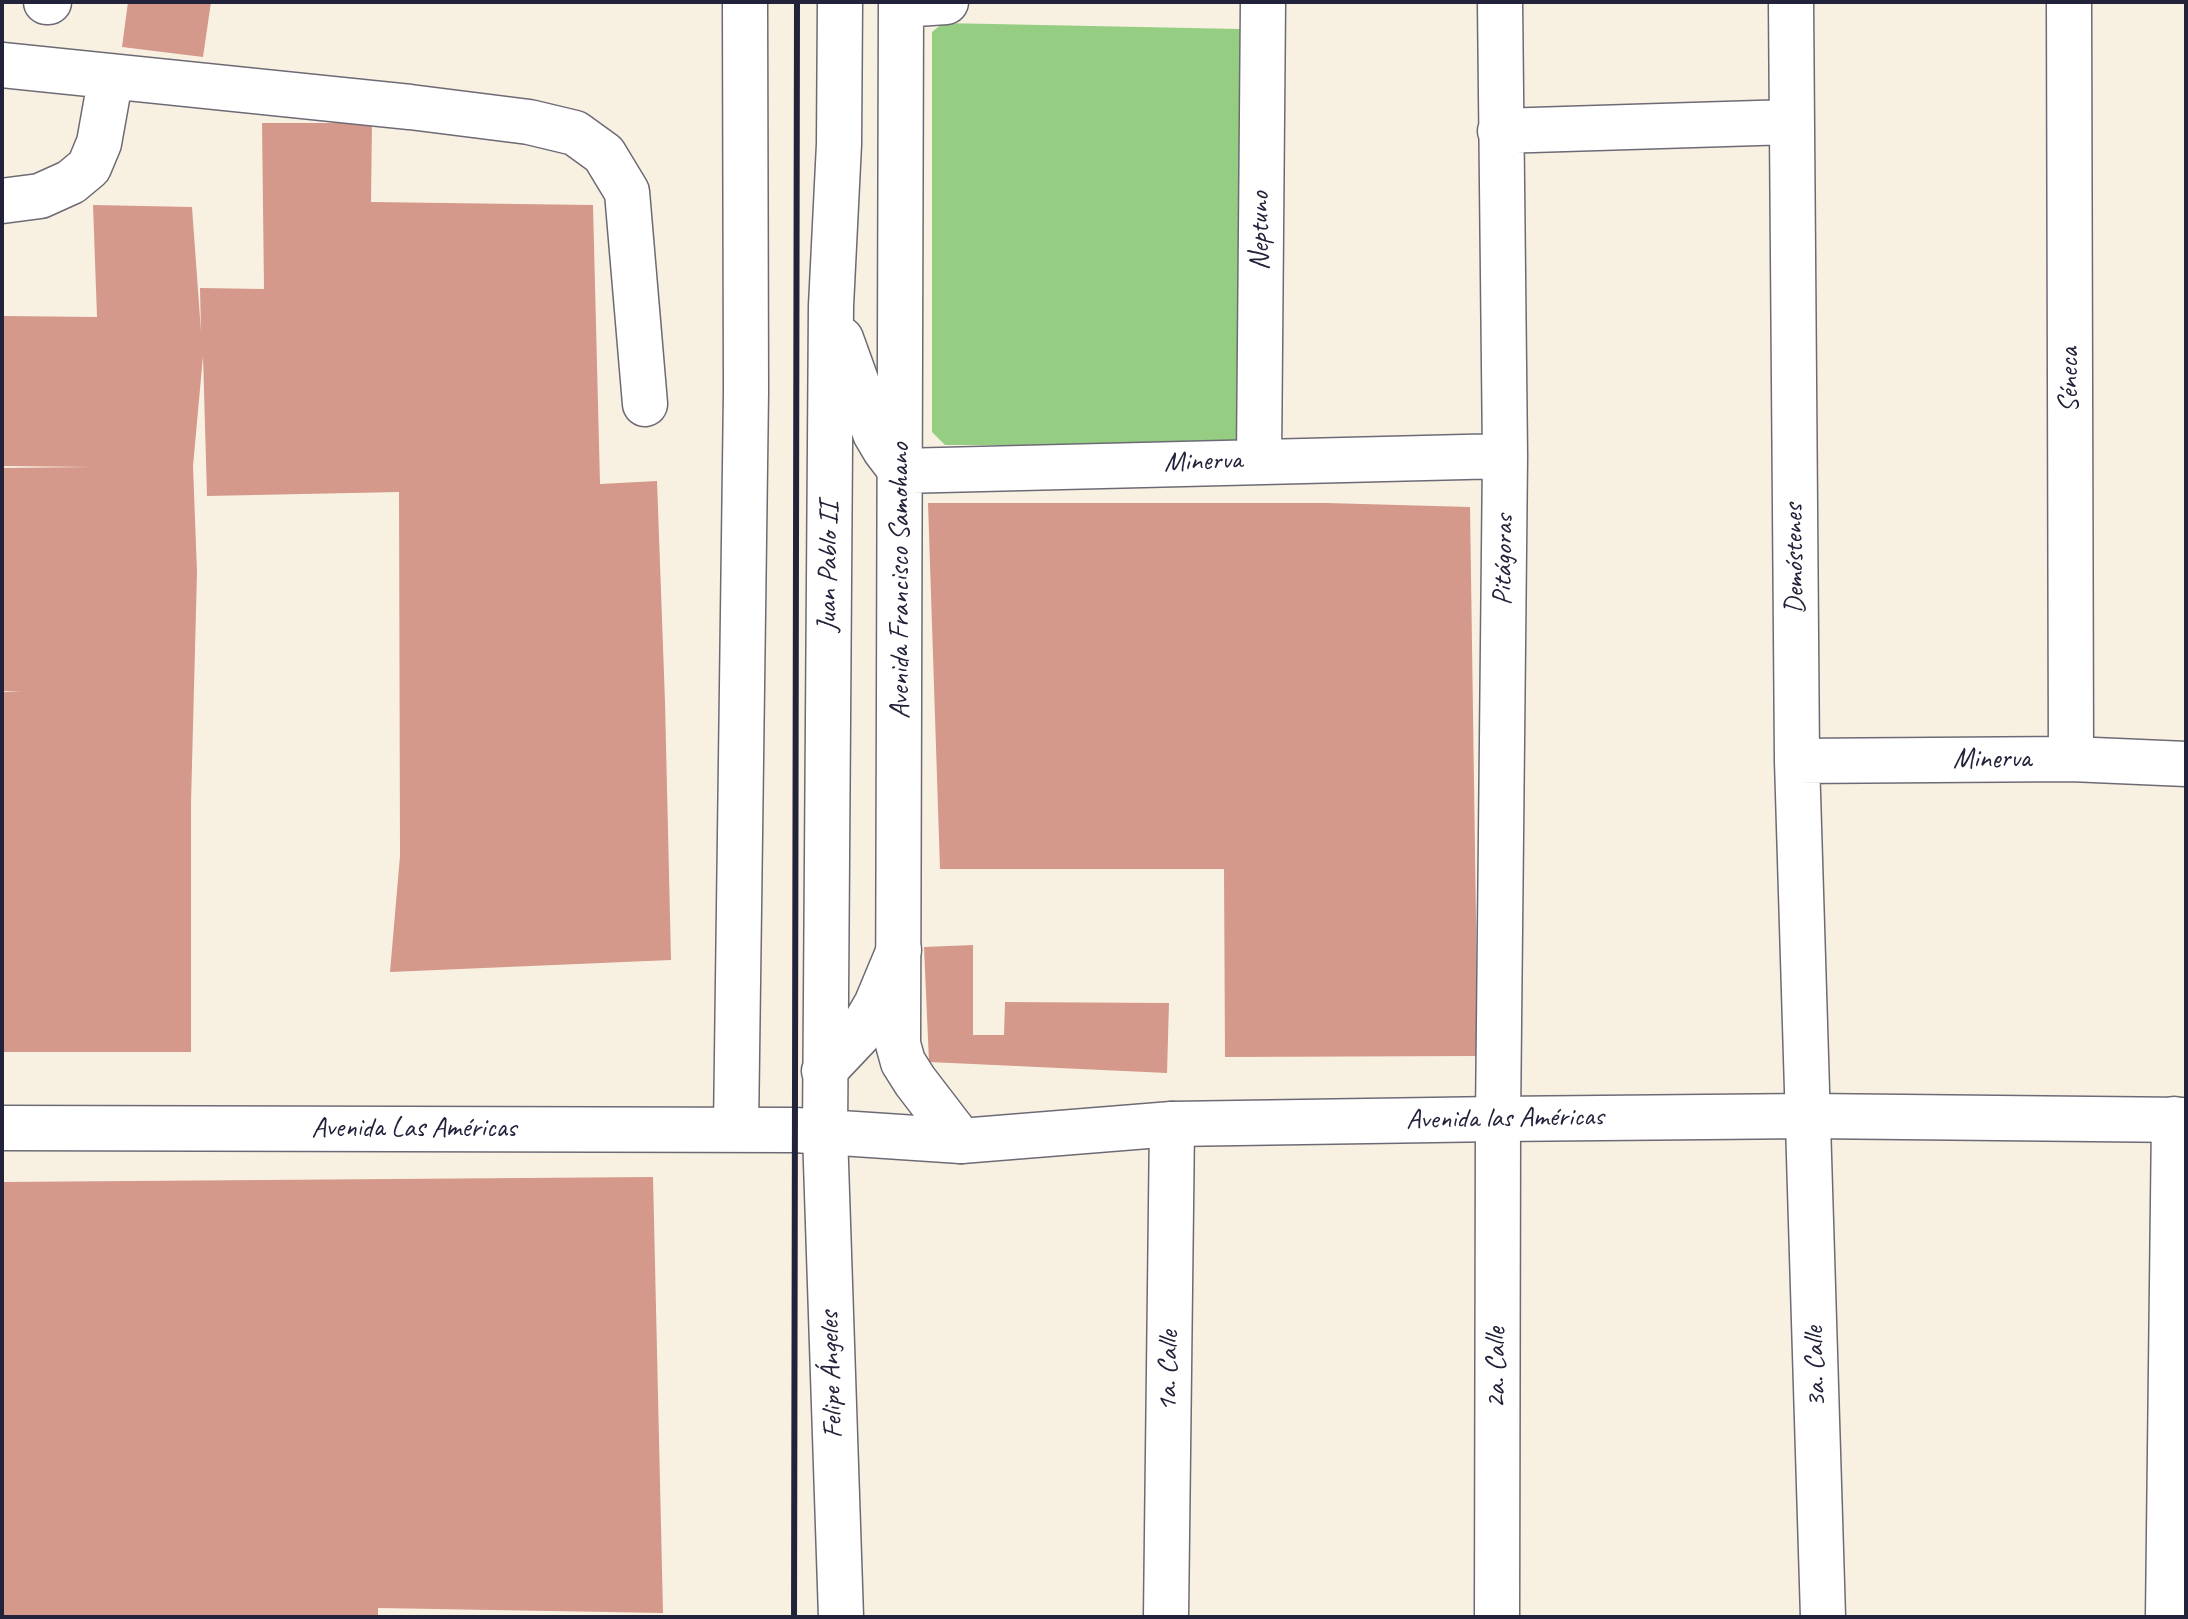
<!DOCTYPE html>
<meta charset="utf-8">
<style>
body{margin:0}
#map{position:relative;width:2188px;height:1619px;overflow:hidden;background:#f8f1e2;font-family:Caveat,sans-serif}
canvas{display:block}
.frame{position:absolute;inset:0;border:4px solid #22223b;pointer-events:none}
</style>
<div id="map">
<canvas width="2188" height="1619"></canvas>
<div class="frame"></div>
</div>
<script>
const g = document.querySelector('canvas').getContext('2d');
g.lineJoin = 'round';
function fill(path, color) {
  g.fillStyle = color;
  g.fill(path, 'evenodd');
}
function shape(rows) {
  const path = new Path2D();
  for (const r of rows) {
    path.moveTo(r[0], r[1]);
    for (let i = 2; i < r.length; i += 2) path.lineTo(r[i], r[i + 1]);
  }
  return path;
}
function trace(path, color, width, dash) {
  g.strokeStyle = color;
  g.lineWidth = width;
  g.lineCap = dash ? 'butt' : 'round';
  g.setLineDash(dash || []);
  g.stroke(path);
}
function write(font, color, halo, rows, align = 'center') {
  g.font = font + ' Caveat,sans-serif';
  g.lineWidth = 6;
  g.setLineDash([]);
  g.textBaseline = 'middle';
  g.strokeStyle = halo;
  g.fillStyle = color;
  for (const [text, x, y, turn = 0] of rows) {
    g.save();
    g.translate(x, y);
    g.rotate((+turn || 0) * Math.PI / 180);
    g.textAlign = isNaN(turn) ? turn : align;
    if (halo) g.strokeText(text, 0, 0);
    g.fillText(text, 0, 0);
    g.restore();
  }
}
fill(shape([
 [943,23,1240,29,1252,40,1247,445,945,445,932,432,932,32]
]), '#95ce82');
fill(shape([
 [128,2,211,2,203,57,122,47],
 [262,123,372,123,371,202,593,205,600,484,657,481,665,702,671,960,390,972,400,856,399,492,207,496,203,356,193,466,197,572,191,803,191,1052,2,1052,2,692,21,691,2,691,2,468,91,467,2,466,2,316,97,317,93,205,192,207,201,332,200,288,264,289],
 [928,503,1327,503,1470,507,1478,1056,1225,1057,1224,869,940,869],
 [973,945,973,1035,1004,1035,1005,1002,1169,1003,1167,1073,929,1062,924,947],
 [653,1177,663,1613,378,1608,378,1617,2,1617,2,1182]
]), '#d4998a');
const minor = shape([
 [46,2,49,2],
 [901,2,898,1044,903,1062,915,1081,961,1141],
 [1791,2,1797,761,1823,1617],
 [2069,2,2071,759],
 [901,5,946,2],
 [2,65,410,107,529,122,575,133,604,154,627,192,645,404],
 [1500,131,1790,122],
 [2,201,40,196,71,182,89,167,99,143,111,76],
 [1259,460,1263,2],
 [901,471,1505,456],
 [1797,761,2071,759,2186,764],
 [825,1133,841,1617],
 [1166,1617,1172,1124],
 [1497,1617,1498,1119,1505,456,1500,2],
 [2168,1617,2174,1119]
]);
const major = shape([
 [841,339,875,433,885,450,901,471],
 [824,1071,859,1034,876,1005,899,950],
 [2,1128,795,1130,961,1141,1172,1124,1498,1119,1809,1116,2186,1120],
 [736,1129,746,392,745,2],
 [825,1133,831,306,839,144,840,2]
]);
trace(minor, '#6d6a75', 47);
trace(major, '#6d6a75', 47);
trace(minor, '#fff', 44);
trace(major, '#fff', 44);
trace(shape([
 [794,1617,797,2]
]), '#22223b', 6);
write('28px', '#22223b', '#fff', [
 ["Neptuno",1261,231,-90],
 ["Séneca",2070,380,-90],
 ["Minerva",1203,462,-2],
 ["Demóstenes",1795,559,-91],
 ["Pitágoras",1504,560,-89],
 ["Juan Pablo II",829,567,-89],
 ["Avenida Francisco Samohano",901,581,-90],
 ["Minerva",1992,760],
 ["Avenida las Américas",1505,1119,-1],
 ["Avenida Las Américas",414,1129],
 ["3a. Calle",1816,1367,-92],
 ["2a. Calle",1497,1368,-90],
 ["1a. Calle",1169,1371,-89],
 ["Felipe Ángeles",832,1375,-92]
]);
</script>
